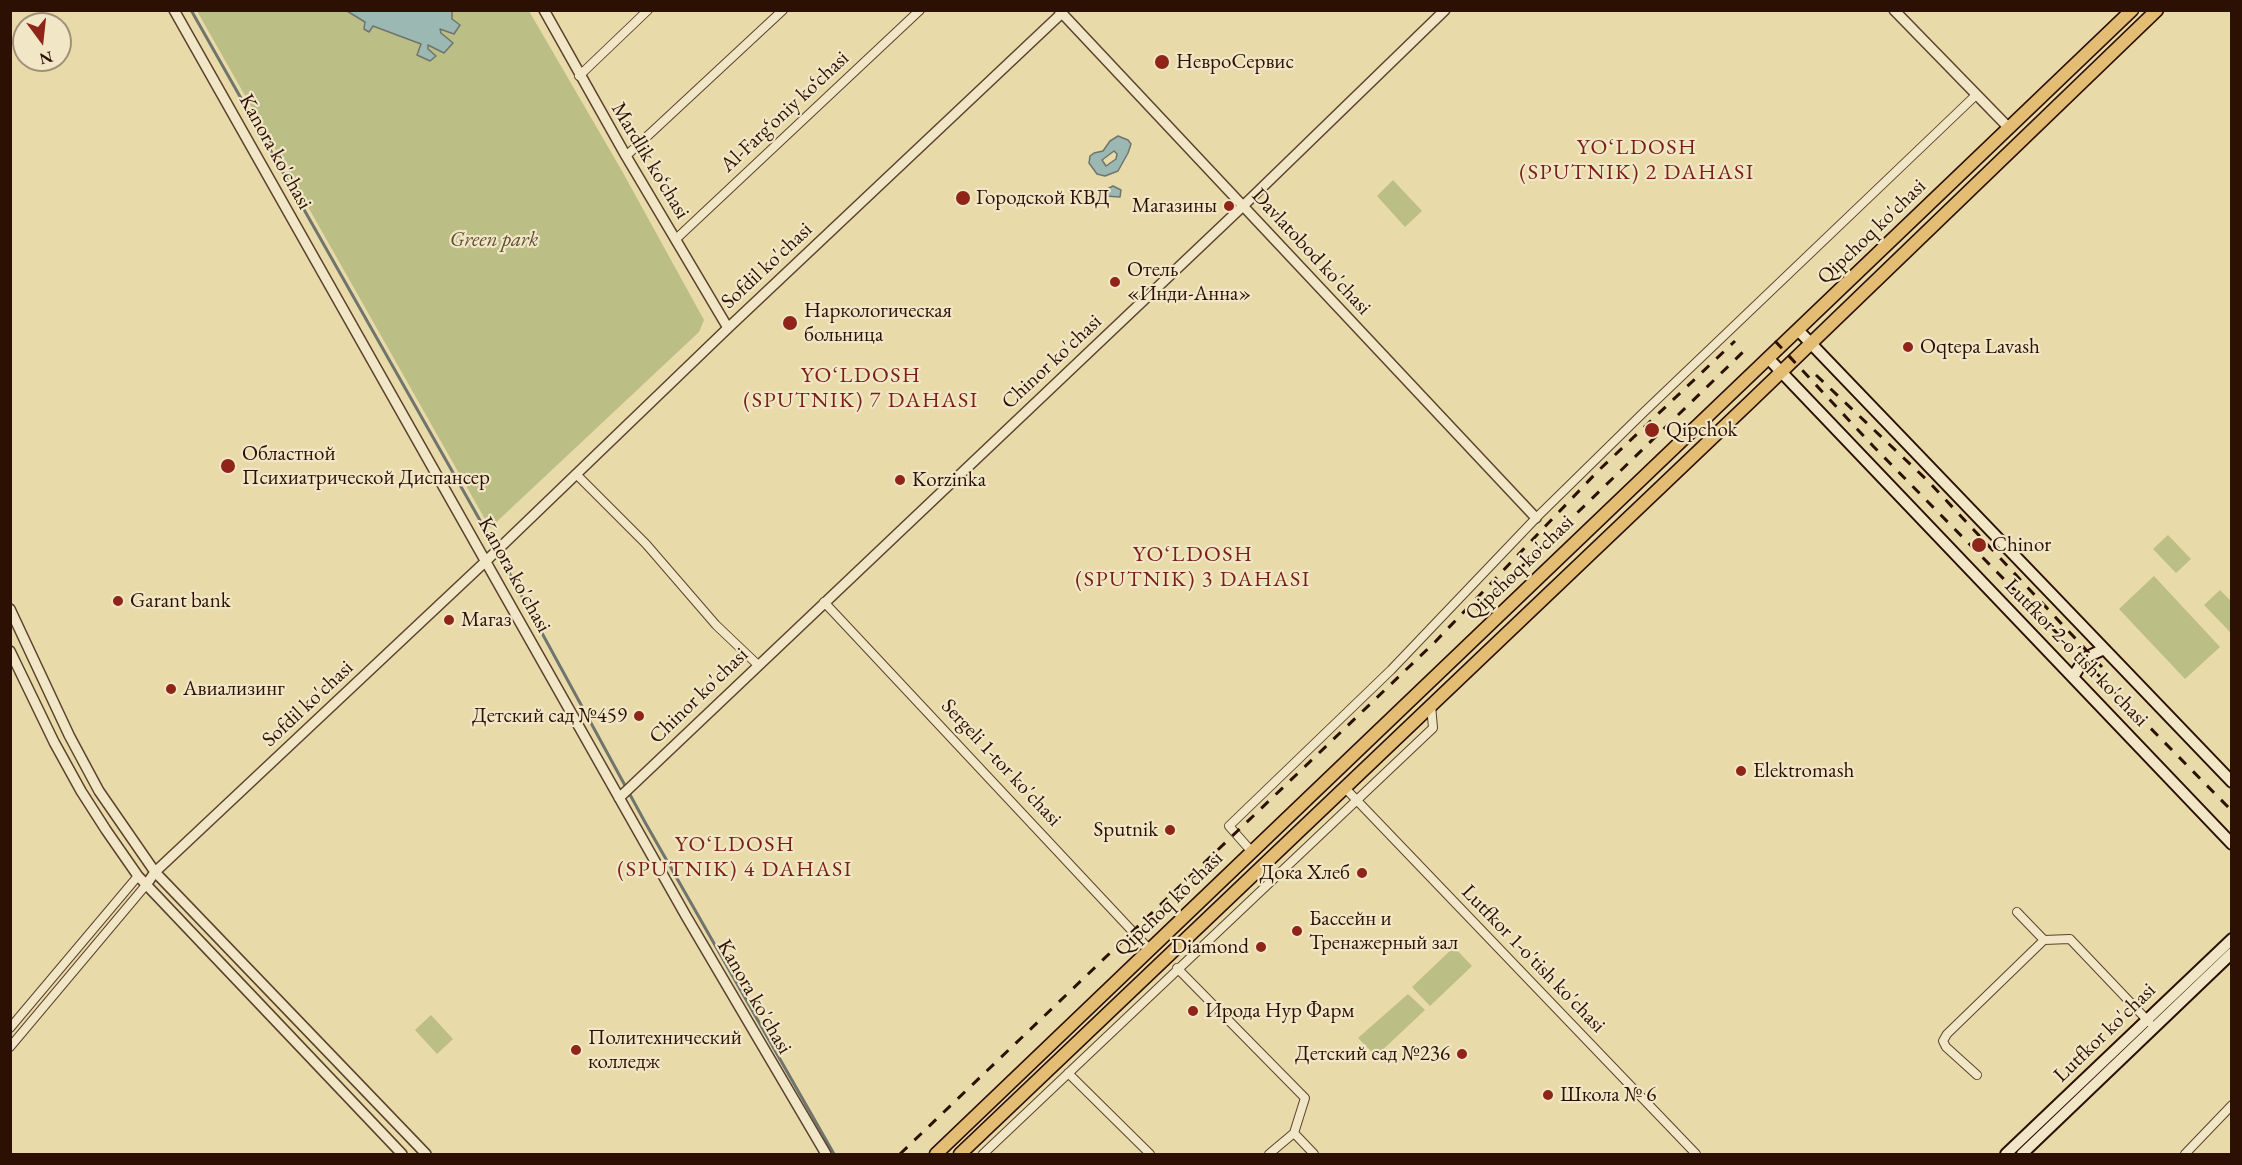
<!DOCTYPE html>
<meta charset="utf-8">
<style>
body{margin:0}
#map{position:relative;width:2242px;height:1165px;overflow:hidden;background:#e9daa9;font-family:"EB Garamond",serif}
canvas{display:block}
.frame{position:absolute;inset:0;border:12px solid #2c1004;pointer-events:none}
.north{position:absolute;left:12px;top:12px;width:60px;height:60px;box-sizing:border-box;background:#f1e7c7;border:2px solid #a29179;border-radius:50%;rotate:165deg;font-size:16px;font-weight:700;line-height:24px;text-align:center;color:#2c1004}
.north::after{content:'';display:block;margin:auto;width:21px;height:27px;background:#8f2418;clip-path:polygon(50% 0,100% 100%,50% 72%,0 100%)}
</style>
<div id="map">
<canvas width="2242" height="1165"></canvas>
<div class="frame"></div>
<div class="north">N</div>
</div>
<script>
const g = document.querySelector('canvas').getContext('2d');
g.lineJoin = 'round';
function fill(path, color) {
  g.fillStyle = color;
  g.fill(path, 'evenodd');
}
function shape(rows) {
  const path = new Path2D();
  for (const r of rows) {
    path.moveTo(r[0], r[1]);
    for (let i = 2; i < r.length; i += 2) path.lineTo(r[i], r[i + 1]);
  }
  return path;
}
function trace(path, color, width, dash) {
  g.strokeStyle = color;
  g.lineWidth = width;
  g.lineCap = dash ? 'butt' : 'round';
  g.setLineDash(dash || []);
  g.stroke(path);
}
function write(font, color, halo, rows, align = 'center') {
  g.font = font + ' "EB Garamond",serif';
  g.lineWidth = 4.5;
  g.setLineDash([]);
  g.textBaseline = 'middle';
  g.strokeStyle = halo;
  g.fillStyle = color;
  for (const [text, x, y, turn = 0] of rows) {
    g.save();
    g.translate(x, y);
    g.rotate((+turn || 0) * Math.PI / 180);
    g.textAlign = isNaN(turn) ? turn : align;
    if (halo) g.strokeText(text, 0, 0);
    g.fillText(text, 0, 0);
    g.restore();
  }
}
fill(shape([
 [197,11,529,11,622,171,704,320,699,332,490,528],
 [1393,180,1422,211,1405,227,1377,196],
 [2168,535,2191,559,2176,573,2153,549],
 [2154,576,2220,647,2185,679,2119,609],
 [2220,590,2231,601,2231,633,2204,605],
 [1454,947,1472,966,1430,1006,1412,987],
 [1408,994,1425,1010,1376,1056,1358,1038],
 [431,1015,453,1039,437,1054,415,1030]
]), '#bbbe85');
const water = shape([
 [347,11,452,11,452,19,460,25,454,34,440,29,441,33,453,43,444,53,428,45,428,49,436,56,430,61,417,55,421,44,373,26,369,32,364,29,365,22,347,11],
 [1118,136,1128,140,1131,144,1128,153,1118,171,1105,176,1097,174,1089,163,1090,156,1094,153,1103,151,1110,141,1118,136],
 [1114,151,1117,154,1116,159,1106,166,1102,160,1114,151],
 [1113,186,1121,190,1120,197,1105,196,1103,193,1105,190,1113,186]
]);
fill(water, '#9cb8b3');
trace(water, '#6f756d', 1.5);
trace(shape([
 [191,10,494,545,646,824,834,1154]
]), '#6f756d', 3);
const minor = shape([
 [579,76,648,10],
 [626,156,783,10],
 [676,239,920,10],
 [577,475,646,544,716,625,758,665],
 [824,602,1150,950],
 [1345,788,1696,1154],
 [1252,852,1229,826,1391,670,1536,518,1643,413,1976,95],
 [2017,912,2044,940,2070,939,2149,1022],
 [1177,968,1305,1098,1294,1133,1269,1154],
 [10,1028,138,876],
 [10,1047,146,885],
 [1068,1073,1150,1154],
 [1977,1075,1946,1047,1943,1041,1947,1034,2044,940],
 [1294,1133,1314,1154],
 [983,1154,1433,728,1431,705],
 [2185,1154,2232,1105]
]);
const tertiary = shape([
 [174,10,686,916,826,1154],
 [544,10,626,156,728,328],
 [1059,10,1536,518],
 [1894,10,2009,128],
 [10,609,69,735,99,791,155,872,426,1154],
 [10,651,54,742,81,791,106,830,138,876,402,1154],
 [619,798,1243,206,1445,10],
 [146,885,155,872,486,561,728,328,1062,13]
]);
const secondary = shape([
 [1798,330,2232,782],
 [1768,358,2232,844],
 [2073,677,2085,658,2104,649],
 [2006,1154,2232,939],
 [2022,1154,2232,953]
]);
const primary = shape([
 [936,1154,2132,10],
 [960,1154,1750,402,2157,10]
]);
trace(minor, '#5b422d', 10);
trace(tertiary, '#5b422d', 12);
trace(secondary, '#2c1004', 14);
trace(primary, '#2c1004', 15);
trace(minor, '#f1e7c7', 8);
trace(tertiary, '#f1e7c7', 9);
trace(secondary, '#f1e7c7', 10);
trace(primary, '#e4bd74', 12);
trace(shape([
 [1775,341,1873,446,2232,811],
 [1816,375,1928,481,2102,667],
 [1477,610,1744,351],
 [900,1154,1435,642,1598,471,1735,341]
]), '#2c1004', 3, [10, 10]);
for (const [x, y, r, color] of [
 [1162,62,8,"#8f2418"],
 [963,198,8,"#8f2418"],
 [1229,206,6,"#8f2418"],
 [1115,282,6,"#8f2418"],
 [790,323,8,"#8f2418"],
 [1908,347,6,"#8f2418"],
 [1652,430,8,"#8f2418"],
 [228,466,8,"#8f2418"],
 [900,480,6,"#8f2418"],
 [1979,545,8,"#8f2418"],
 [118,601,6,"#8f2418"],
 [449,620,6,"#8f2418"],
 [171,689,6,"#8f2418"],
 [639,716,6,"#8f2418"],
 [1741,771,6,"#8f2418"],
 [1170,830,6,"#8f2418"],
 [1362,873,6,"#8f2418"],
 [1297,931,6,"#8f2418"],
 [1261,947,6,"#8f2418"],
 [1193,1011,6,"#8f2418"],
 [576,1050,6,"#8f2418"],
 [1462,1054,6,"#8f2418"],
 [1548,1095,6,"#8f2418"]
]) {
  const dot = new Path2D();
  dot.arc(x, y, r, 0, 2 * Math.PI);
  g.fillStyle = color;
  g.fill(dot);
  trace(dot, '#f1e7c7', 2);
}
write('21px', '#2c1004', '#f1e7c7', [
 ["НевроСервис",1176,62],
 ["Городской КВД",976,198],
 ["Магазины",1217,206,"right"],
 ["Отель",1127,270],
 ["«Инди-Анна»",1127,294],
 ["Наркологическая",804,311],
 ["больница",804,335],
 ["Oqtepa Lavash",1920,347],
 ["Qipchok",1666,430],
 ["Областной",242,454],
 ["Психиатрической Диспансер",242,478],
 ["Korzinka",912,480],
 ["Chinor",1992,545],
 ["Garant bank",130,601],
 ["Магаз",461,620],
 ["Авиализинг",183,689],
 ["Детский сад №459",627,716,"right"],
 ["Elektromash",1753,771],
 ["Sputnik",1158,830,"right"],
 ["Дока Хлеб",1350,873,"right"],
 ["Бассейн и",1309,919],
 ["Тренажерный зал",1309,943],
 ["Diamond",1249,947,"right"],
 ["Ирода Нур Фарм",1205,1011],
 ["Политехнический",588,1038],
 ["колледж",588,1062],
 ["Детский сад №236",1450,1054,"right"],
 ["Школа № 6",1560,1095]
], 'left');
write('21px', '#2c1004', '#f1e7c7', [
 ["Al-Farg‘oniy ko‘chasi",785,112,-43],
 ["Kanora ko'chasi",275,152,61],
 ["Mardlik ko‘chasi",650,161,59],
 ["Qipchoq ko'chasi",1872,232,-44],
 ["Davlatobod ko'chasi",1311,252,47],
 ["Sofdil ko'chasi",767,266,-43],
 ["Chinor ko'chasi",1052,362,-43],
 ["Qipchoq ko'chasi",1520,568,-44],
 ["Kanora ko'chasi",514,575,61],
 ["Lutfkor 2-o'tish ko'chasi",2076,653,46],
 ["Chinor ko'chasi",699,696,-44],
 ["Sofdil ko'chasi",308,704,-43],
 ["Sergeli 1-tor ko'chasi",1001,763,47],
 ["Qipchoq ko'chasi",1169,904,-44],
 ["Lutfkor 1-o'tish ko'chasi",1533,959,46],
 ["Kanora ko'chasi",754,997,60],
 ["Lutfkor ko'chasi",2105,1033,-44]
]);
write('italic 21px', '#5e4d31', '#f1e7c7', [
 ["Green park",494,240]
]);
g.letterSpacing = '1.5px';
write('22px', '#7a1f14', '#f1e7c7', [
 ["YO‘LDOSH",1637,148],
 ["(SPUTNIK) 2 DAHASI",1637,173],
 ["YO‘LDOSH",861,376],
 ["(SPUTNIK) 7 DAHASI",861,401],
 ["YO‘LDOSH",1193,555],
 ["(SPUTNIK) 3 DAHASI",1193,580],
 ["YO‘LDOSH",735,845],
 ["(SPUTNIK) 4 DAHASI",735,870]
]);
g.letterSpacing = '0px';
</script>
